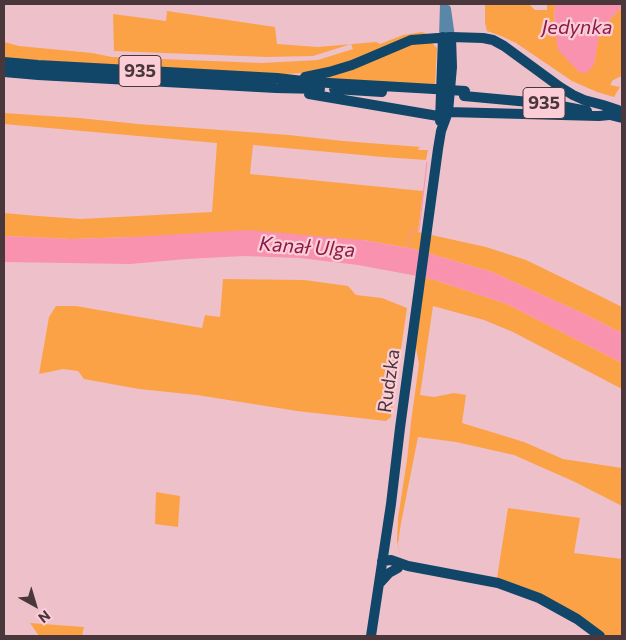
<!DOCTYPE html>
<meta charset="utf-8">
<style>
body{margin:0}
#map{position:relative;width:626px;height:640px;overflow:hidden;background:#eec0ca;font-family:Commissioner,sans-serif}
canvas{display:block}
.frame{position:absolute;inset:0;border:5px solid #4a373b;pointer-events:none}
.north{position:absolute;left:10px;top:580px;width:50px;height:50px;-webkit-text-stroke:4px #fbcdd7;paint-order:stroke;rotate:141deg;font-size:14px;font-weight:700;line-height:20px;text-align:center;color:#4a373b}
.north::after{content:'';display:block;margin:auto;width:18px;height:22px;background:#4a373b;clip-path:polygon(50% 0,100% 100%,50% 72%,0 100%)}
</style>
<div id="map">
<canvas width="626" height="640"></canvas>
<div class="frame"></div>
<div class="north">N</div>
</div>
<script>
const g = document.querySelector('canvas').getContext('2d');
g.lineJoin = 'round';
function fill(path, color) {
  g.fillStyle = color;
  g.fill(path, 'evenodd');
}
function shape(rows) {
  const path = new Path2D();
  for (const r of rows) {
    path.moveTo(r[0], r[1]);
    for (let i = 2; i < r.length; i += 2) path.lineTo(r[i], r[i + 1]);
  }
  return path;
}
function trace(path, color, width, dash) {
  g.strokeStyle = color;
  g.lineWidth = width;
  g.lineCap = dash ? 'butt' : 'round';
  g.setLineDash(dash || []);
  g.stroke(path);
}
function write(font, color, halo, rows, align = 'center') {
  g.font = font + ' Commissioner,sans-serif';
  g.lineWidth = 4.5;
  g.setLineDash([]);
  g.textBaseline = 'middle';
  g.strokeStyle = halo;
  g.fillStyle = color;
  for (const [text, x, y, turn = 0] of rows) {
    g.save();
    g.translate(x, y);
    g.rotate((+turn || 0) * Math.PI / 180);
    g.textAlign = isNaN(turn) ? turn : align;
    if (halo) g.strokeText(text, 0, 0);
    g.fillText(text, 0, 0);
    g.restore();
  }
}
fill(shape([
 [485,4,529,4,535,10,547,10,547,4,555,4,554,23,594,64,599,31,622,7,622,76,613,80,610,85,620,87,614,97,597,92,572,81,516,43,501,36,487,31,485,23],
 [167,11,275,27,277,44,318,47,376,42,380,44,403,35,422,32,425,33,426,34,322,72,267,75,4,58,4,42,19,46,92,53,112,57,262,63,318,60,353,49,351,44,313,56,267,57,114,51,113,14,166,21],
 [430,41,437,48,435,84,343,81,311,79,410,44],
 [4,113,79,118,138,124,289,135,343,141,421,147,418,148,419,150,428,150,426,160,383,157,253,145,250,174,423,191,418,232,486,247,526,260,590,291,622,307,622,333,582,313,492,272,414,249,363,240,132,237,72,239,4,236,4,213,38,216,81,219,212,212,217,143,4,124],
 [416,276,428,278,507,304,622,363,622,389,513,332,484,320,433,306,420,395,434,397,454,393,466,395,462,423,524,442,563,459,622,468,622,506,575,482,514,455,456,442,418,437,401,523,398,544,401,560,397,541,398,518,407,460,411,422,419,364,416,348],
 [223,279,304,280,348,286,356,295,382,298,407,308,391,417,386,421,297,411,197,395,139,389,84,379,78,371,63,369,39,374,49,317,56,306,76,306,202,328,205,315,220,317],
 [156,492,180,496,178,527,155,524],
 [508,508,580,518,574,553,622,559,622,636,605,636,584,619,497,578],
 [30,623,84,627,82,636,39,636]
]), '#fba246');
fill(shape([
 [555,4,622,4,622,7,600,30,594,64,589,71,586,73,579,72,558,50,554,23],
 [248,230,363,240,414,249,492,272,582,313,622,333,622,363,507,304,428,278,358,265,300,258,244,256,186,259,130,264,4,262,4,236,72,239,132,237]
]), '#f892ae');
trace(shape([
 [407,248,411,231,419,231,427,162]
]), '#f892ae', 1);
trace(shape([
 [447,9,451,37],
 [443,37,444,4]
]), '#5a86a8', 8);
trace(shape([
 [4,62,38,65,277,78,312,82,434,89],
 [4,72,38,75,276,88,320,89],
 [305,77,329,72,352,65,411,40,451,37,483,38,493,40,504,46,560,87,573,95,584,100,603,105,618,110],
 [334,89,382,92],
 [309,94,438,116,448,112,599,116,609,115],
 [464,96,551,104,587,111],
 [606,114,622,118],
 [440,121,443,37],
 [382,561,391,560,408,566,498,583,539,598,577,619,600,636],
 [379,584,389,573,398,568],
 [371,636,391,504,400,428,438,149,441,131,448,112,452,67,451,37]
]), '#114669', 10);
trace(shape([
 [434,89,465,91]
]), '#114669', 10);
for (const [x, y, w] of [
 [140,71,42],
 [544,103,42]
]) {
  const box = new Path2D();
  box.roundRect(x - w / 2, y - 15.5, w, 31, 4);
  g.fillStyle = '#fbcdd7';
  g.fill(box);
  trace(box, '#4a373b', 1);
}
write('bold 18px', '#4a373b', null, [
 ["935",140,71],
 ["935",544,103]
]);
write('19px', '#4a373b', '#fbcdd7', [
 ["Rudzka",389,381,-82]
]);
write('italic 20px', '#8b1a46', '#fbcdd7', [
 ["Jedynka",577,27],
 ["Kanał Ulga",307,247,4]
]);
</script>
